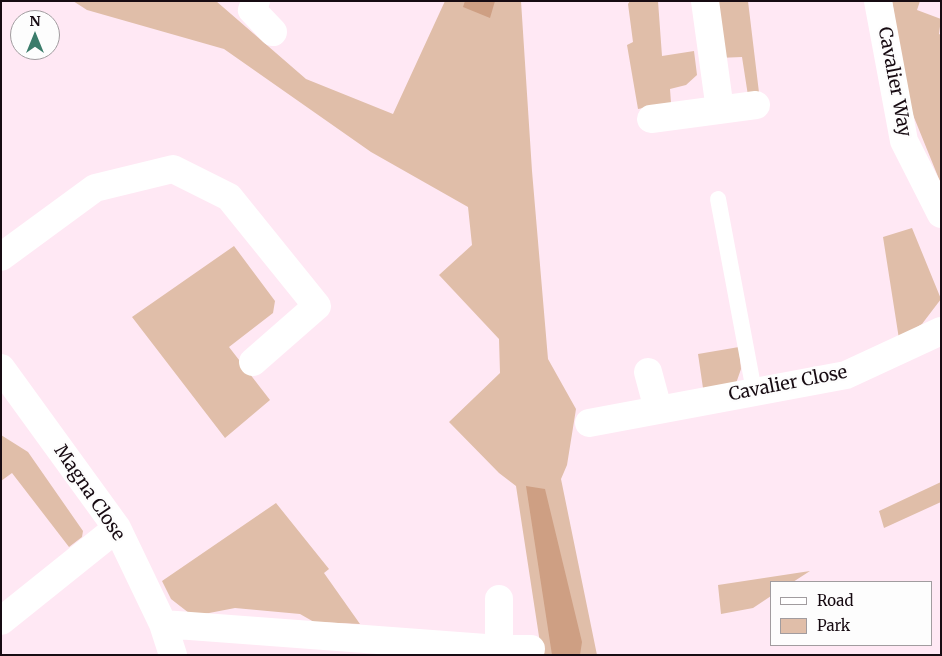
<!DOCTYPE html>
<style>
body{margin:0}
#map{position:relative;width:942px;height:656px;overflow:hidden;background:#ffe8f4;font-family:Merriweather,serif}
canvas{display:block}
.frame{position:absolute;inset:0;border:2px solid #170b12;pointer-events:none}
.legend{position:absolute;left:770px;top:581px;width:162px;height:65px;box-sizing:border-box;background:#fdfdfd;border:1px solid #a19c9f;margin:0;padding:6px 9px;list-style:none;font-size:15px;color:#170b12}
.legend li{display:flex;align-items:center;gap:10px;height:25px}
.legend b{width:25px;border:1px solid #a19c9f}
.north{position:absolute;left:10px;top:10px;width:50px;height:50px;box-sizing:border-box;background:#fdfdfd;border:1px solid #a19c9f;border-radius:50%;rotate:0deg;font-size:14px;font-weight:700;line-height:20px;text-align:center;color:#170b12}
.north::after{content:'';display:block;margin:auto;width:18px;height:22px;background:#3b7c6b;clip-path:polygon(50% 0,100% 100%,50% 72%,0 100%)}
</style>
<div id="map">
<canvas width="942" height="656"></canvas>
<div class="frame"></div>
<ul class="legend">
<li><b style="height:6px;background:#fff"></b>Road</li>
<li><b style="height:14px;background:#e0bea9"></b>Park</li>
</ul>
<div class="north">N</div>
</div>
<script>
const g = document.querySelector('canvas').getContext('2d');
g.lineJoin = 'round';
function fill(path, color) {
  g.fillStyle = color;
  g.fill(path, 'evenodd');
}
function shape(rows) {
  const path = new Path2D();
  for (const r of rows) {
    path.moveTo(r[0], r[1]);
    for (let i = 2; i < r.length; i += 2) path.lineTo(r[i], r[i + 1]);
  }
  return path;
}
function trace(path, color, width, dash) {
  g.strokeStyle = color;
  g.lineWidth = width;
  g.lineCap = dash ? 'butt' : 'round';
  g.setLineDash(dash || []);
  g.stroke(path);
}
function write(font, color, halo, rows, align = 'center') {
  g.font = font + ' Merriweather,serif';
  g.lineWidth = 5;
  g.setLineDash([]);
  g.textBaseline = 'middle';
  g.strokeStyle = halo;
  g.fillStyle = color;
  for (const [text, x, y, turn = 0] of rows) {
    g.save();
    g.translate(x, y);
    g.rotate((+turn || 0) * Math.PI / 180);
    g.textAlign = isNaN(turn) ? turn : align;
    if (halo) g.strokeText(text, 0, 0);
    g.fillText(text, 0, 0);
    g.restore();
  }
}
fill(shape([
 [73,1,216,1,306,79,393,114,445,1,521,1,532,171,548,359,576,409,567,465,561,479,597,655,539,655,540,643,516,486,499,473,449,422,500,373,499,339,439,275,472,245,468,207,371,152,224,49,87,10],
 [630,1,658,1,662,56,694,51,697,75,686,85,670,89,671,103,638,109,627,45,633,42,628,4],
 [711,1,748,1,760,101,749,102,742,57,718,58],
 [892,1,920,1,917,10,941,19,939,34,941,35,941,184,909,105],
 [912,228,941,299,922,324,899,339,883,237],
 [234,246,275,301,273,313,229,347,270,400,225,438,132,317],
 [739,347,741,369,733,392,704,395,698,354],
 [1,435,28,452,83,531,82,537,69,547,12,473,1,481],
 [941,482,941,502,884,528,879,511],
 [276,503,329,569,324,573,360,624,314,622,300,614,235,608,204,614,189,613,171,599,162,581],
 [810,571,793,582,771,582,771,596,753,608,721,614,718,585]
]), '#e0bea9');
fill(shape([
 [465,1,495,1,490,18,463,7],
 [526,486,545,489,582,642,580,655,552,655]
]), '#ce9f83');
trace(shape([
 [718,199,754,391]
]), '#fff', 16);
trace(shape([
 [256,1,252,10,273,32],
 [705,1,720,110],
 [878,1,904,141,941,214],
 [651,119,756,105],
 [1,257,95,188,173,169,229,197,317,306,253,362],
 [1,368,117,528,163,624,173,655],
 [648,372,658,409],
 [589,423,846,375,941,331],
 [499,599,499,649,531,649],
 [1,621,117,528],
 [163,624,499,649]
]), '#fff', 28);
write('18px', '#170b12', '#fdfdfd', [
 ["Cavalier Way",894,82,79],
 ["Cavalier Close",788,384,-11],
 ["Magna Close",89,493,56]
]);
</script>
